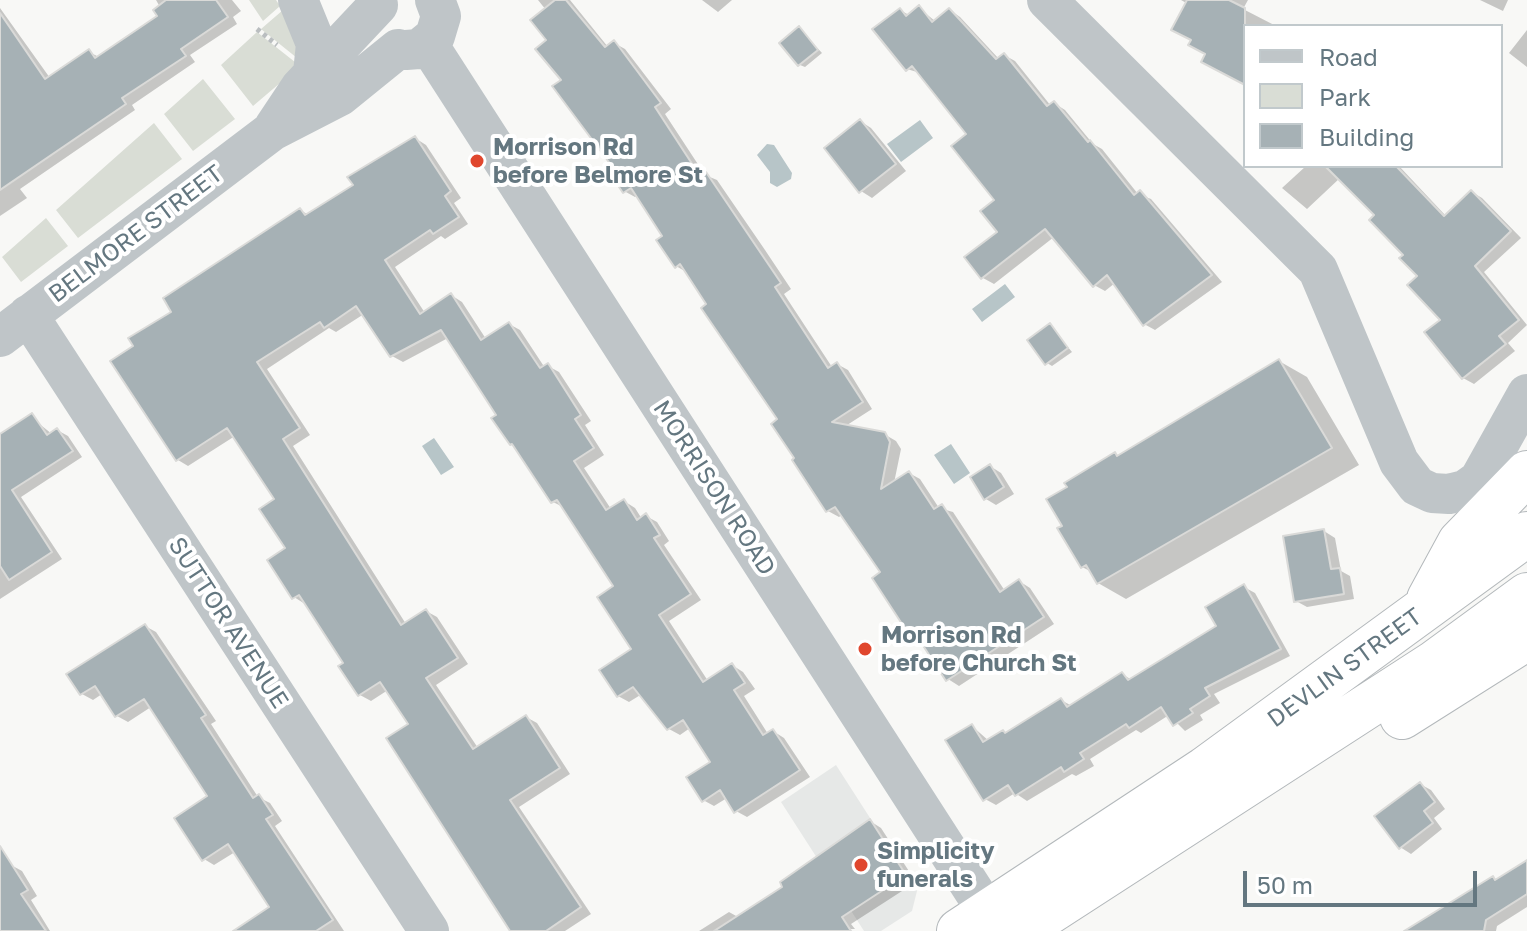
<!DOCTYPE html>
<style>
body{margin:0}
#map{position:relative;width:1527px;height:931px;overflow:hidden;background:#f8f8f6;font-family:"Golos Text",sans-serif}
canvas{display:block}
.legend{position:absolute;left:1243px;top:24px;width:260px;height:144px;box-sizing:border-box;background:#fff;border:2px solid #c1c9cc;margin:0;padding:10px 14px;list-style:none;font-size:24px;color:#647780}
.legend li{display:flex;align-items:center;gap:16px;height:40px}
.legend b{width:40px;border:2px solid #c1c9cc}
.scale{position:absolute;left:1243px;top:871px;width:234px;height:36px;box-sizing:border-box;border:4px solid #647780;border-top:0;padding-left:10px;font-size:24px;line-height:28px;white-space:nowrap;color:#647780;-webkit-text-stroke:6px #fff;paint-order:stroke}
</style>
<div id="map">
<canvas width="1527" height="931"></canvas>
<ul class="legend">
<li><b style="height:10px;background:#bfc5c8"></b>Road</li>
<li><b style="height:22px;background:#d9ddd5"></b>Park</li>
<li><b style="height:22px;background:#a6b1b5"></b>Building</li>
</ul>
<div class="scale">50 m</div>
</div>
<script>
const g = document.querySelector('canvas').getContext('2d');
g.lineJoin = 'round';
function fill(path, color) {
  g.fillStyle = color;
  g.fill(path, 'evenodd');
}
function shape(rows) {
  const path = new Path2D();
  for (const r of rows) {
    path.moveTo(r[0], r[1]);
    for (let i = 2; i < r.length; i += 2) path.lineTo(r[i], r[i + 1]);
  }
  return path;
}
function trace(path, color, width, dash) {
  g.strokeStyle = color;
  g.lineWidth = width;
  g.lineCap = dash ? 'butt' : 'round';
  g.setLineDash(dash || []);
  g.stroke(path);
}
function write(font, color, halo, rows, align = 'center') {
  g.font = font + ' "Golos Text",sans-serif';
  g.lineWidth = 8;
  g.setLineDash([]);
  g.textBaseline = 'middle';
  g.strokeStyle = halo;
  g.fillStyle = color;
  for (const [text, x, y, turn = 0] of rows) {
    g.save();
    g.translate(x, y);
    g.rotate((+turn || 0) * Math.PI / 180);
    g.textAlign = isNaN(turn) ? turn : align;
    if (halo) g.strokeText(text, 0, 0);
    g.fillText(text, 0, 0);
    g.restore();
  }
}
fill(shape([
 [836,765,917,891,912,911,881,931,864,931,781,802]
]), '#e6e8e7');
fill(shape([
 [249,0,276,0,280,6,263,21],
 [283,10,302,62,261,29],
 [257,32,300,66,253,106,221,65],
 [203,79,235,119,193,151,164,114],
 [154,123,182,159,78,238,56,210],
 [46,218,68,246,21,282,2,257]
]), '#d9ddd5');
fill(shape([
 [920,120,933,138,901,162,887,144],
 [767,144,774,145,792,173,791,179,777,187,770,183,770,172,757,155],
 [1005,284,1015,297,982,322,972,309],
 [434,438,454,467,441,475,422,446],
 [951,444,970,473,954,484,934,455]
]), '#b7c5c8');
fill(shape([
 [156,0,232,0,241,11,233,17,237,24,190,55,195,62,132,105,135,110,20,189,27,198,0,216,0,8,50,78,89,52,99,57,159,16,160,7],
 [538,0,570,0,608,47,614,43,625,49,671,109,665,114,705,175,717,180,765,250,791,289,784,294,832,367,837,364,848,370,872,409,844,427,884,434,896,441,901,449,894,483,909,473,920,479,939,508,953,512,1005,591,1019,581,1030,588,1054,624,959,686,948,679,919,636,907,629,883,573,843,514,839,517,828,511,797,459,780,420,688,273,676,266,665,236,638,195,635,197,624,191,617,169,564,81,549,40,546,10],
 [702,0,732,0,718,12],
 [1181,0,1248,0,1243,9,1276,26,1245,26,1245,84,1193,40,1188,4],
 [1480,0,1508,0,1503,11],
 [919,8,935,21,950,10,960,17,999,59,1004,55,1015,61,1051,106,1054,103,1065,110,1093,144,1102,149,1138,194,1151,199,1222,282,1155,330,1144,324,1115,283,1105,291,1094,285,1054,237,994,284,983,278,967,258,999,232,997,200,968,135,920,73,907,69,900,10,909,15],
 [799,28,822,53,805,67,800,65],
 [1527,30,1527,67,1509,53],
 [860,121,871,128,906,171,872,198,861,191],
 [415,138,426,145,461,198,454,203,468,224,445,239,441,236,395,267,425,313,451,295,462,302,486,339,509,324,520,330,545,368,548,366,559,372,591,421,585,425,604,455,584,468,611,509,624,501,635,508,642,519,646,516,657,522,669,541,664,545,701,600,669,621,708,681,732,665,743,672,755,689,744,696,768,734,773,731,784,738,810,777,747,817,736,811,727,798,714,806,703,800,713,762,690,728,680,735,669,729,642,694,629,702,618,696,634,650,616,587,565,508,553,502,517,447,511,444,498,416,448,338,403,362,392,356,364,314,336,332,329,328,267,369,310,435,293,446,406,624,426,611,437,617,468,664,436,685,478,748,526,717,537,723,570,774,519,807,591,914,565,931,513,931,410,725,388,690,371,701,360,695,346,663,305,604,294,597,277,500,235,436,188,466,178,460,136,346,300,210,309,215,355,186],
 [1306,166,1399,166,1446,216,1472,192,1482,198,1521,238,1484,272,1527,325,1508,343,1515,351,1474,384,1463,378,1443,320,1419,276,1376,215,1340,178,1307,209,1282,188],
 [1050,325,1072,352,1052,366,1047,363],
 [1279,361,1307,377,1359,465,1126,599,1098,583,1092,572,1082,567,1116,455,1119,457],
 [37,422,52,434,57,430,68,436,82,457,21,497,62,559,0,599,0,456],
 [990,466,1001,473,1014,494,996,505,986,499],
 [1324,531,1335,538,1341,571,1350,576,1354,599,1307,607,1296,601],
 [1244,587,1255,593,1290,656,1214,694,1220,703,1200,715,1203,720,1185,731,1169,715,1141,733,1136,730,1090,759,1094,766,1076,776,1072,774,1027,801,1015,793,996,805,985,799,972,726,989,741,1007,734,1061,700,1072,706,1122,674,1132,680,1219,626],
 [145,626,156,632,216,721,211,724,258,797,270,803,282,821,275,826,344,931,258,931,272,908,235,852,214,865,204,859,210,797,151,707,128,722,117,716,102,694,93,700,82,694],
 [1420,784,1431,790,1445,809,1434,818,1442,829,1411,854,1400,847],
 [870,821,881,828,916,882,851,924,855,929,699,931,729,912,738,917,785,887,820,858,818,855],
 [1527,861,1527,907,1497,926,1496,931,1407,931],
 [11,865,22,871,37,896,31,900,50,931,0,931,0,871]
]), '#0003');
const building = shape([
 [166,0,216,0,228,17,181,49,186,56,122,98,126,104,0,190,0,13,45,79,89,49,95,58,157,16,153,10,166,0],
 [555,0,566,0,605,47,614,40,661,103,655,107,700,176,706,172,781,283,775,287,828,368,837,362,863,402,832,422,885,432,890,442,881,489,909,471,934,509,942,504,1000,592,1019,579,1044,617,946,681,911,627,906,630,872,578,880,572,835,507,826,512,792,460,794,458,771,424,777,419,701,308,706,304,680,264,675,268,656,240,662,236,631,188,623,193,609,172,614,169,552,86,561,80,535,49,546,40,530,20,555,0],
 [1187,0,1229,0,1245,8,1245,85,1201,62,1205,54,1188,45,1191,40,1171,30,1187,0],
 [919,5,932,22,949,8,996,59,1004,53,1047,106,1054,101,1088,142,1090,140,1134,195,1140,190,1212,275,1143,326,1107,275,1093,287,1045,229,981,279,964,257,997,232,980,211,994,200,951,146,966,134,912,66,906,71,872,29,900,8,906,16,919,5],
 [799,26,818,50,798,66,779,43,799,26],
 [860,119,896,164,859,193,824,148,860,119],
 [415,136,451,191,445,196,459,217,433,234,430,230,385,260,420,314,451,293,481,340,509,322,540,368,548,363,581,415,575,419,594,448,574,461,606,510,624,499,637,520,646,513,660,535,654,538,691,594,659,615,703,682,732,663,745,683,734,690,763,735,773,729,800,770,734,813,720,790,702,802,686,777,710,762,683,720,667,730,633,687,617,697,599,670,631,649,597,597,613,586,557,500,551,503,512,444,510,445,491,418,496,415,441,330,390,357,356,306,324,328,320,322,257,362,300,428,283,439,401,625,426,609,458,658,426,678,473,749,526,715,560,768,510,800,581,907,546,931,510,931,386,738,408,724,380,682,358,696,338,666,343,663,299,595,292,599,267,560,285,548,259,509,274,499,227,428,176,461,110,361,133,346,128,338,171,312,163,298,300,208,305,215,353,185,347,177,415,136],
 [1325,166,1396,166,1444,216,1471,190,1511,231,1475,266,1519,320,1499,336,1506,344,1462,379,1424,332,1440,320,1407,285,1417,276,1399,258,1403,255,1369,220,1374,215,1325,166],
 [1050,323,1068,348,1045,365,1027,340,1050,323],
 [1279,359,1332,448,1097,584,1086,565,1081,568,1057,528,1062,526,1046,499,1067,487,1064,483,1115,452,1117,456,1279,359],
 [32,413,47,435,57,428,73,451,12,490,52,552,9,580,0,566,0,434,32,413],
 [990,464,1004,487,984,500,970,477,990,464],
 [1324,529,1331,569,1340,568,1344,594,1294,602,1283,536,1324,529],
 [1244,584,1281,649,1205,688,1210,696,1190,709,1193,713,1173,726,1161,707,1129,728,1126,724,1080,753,1084,759,1064,772,1061,767,1015,796,1008,785,983,801,945,740,972,724,983,742,1003,730,1005,733,1061,698,1067,707,1122,672,1128,680,1216,626,1205,607,1244,584],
 [145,624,206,715,201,718,253,798,259,794,273,815,266,819,333,920,316,931,233,931,269,907,228,844,202,861,174,818,207,796,144,699,115,717,95,686,80,695,66,674,145,624],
 [1420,782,1435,802,1424,811,1433,823,1399,849,1374,816,1420,782],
 [870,819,906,875,842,917,851,931,714,931,782,887,780,882,870,819],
 [0,846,28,890,21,894,46,931,0,931,0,846],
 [1527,860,1527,894,1486,920,1484,931,1404,931,1493,876,1495,880,1527,860]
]);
fill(building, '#a6b1b5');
trace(building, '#dadad8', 2);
const highway = shape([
 [1429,599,1460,542,1527,473],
 [1402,717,1527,638],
 [959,931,1205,769,1527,534],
 [1020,931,1434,663,1527,595]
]);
trace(highway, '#b3b8bb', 46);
trace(shape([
 [257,29,277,45]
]), '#babec0', 5, [4, 4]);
trace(shape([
 [298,0,316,44,313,73],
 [1047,0,1318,270,1399,462,1417,486,1432,493,1449,494,1465,490,1479,480,1527,394],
 [428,44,988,913],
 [406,50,419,49,435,36,441,16,435,0],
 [274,127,300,88,378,5],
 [28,315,429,931],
 [0,337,272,131,340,96,398,49]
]), '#bfc5c8', 40);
trace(highway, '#fff', 44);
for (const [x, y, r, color] of [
 [477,161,8,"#e0472e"],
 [865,649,8,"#e0472e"],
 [861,865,8,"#e0472e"]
]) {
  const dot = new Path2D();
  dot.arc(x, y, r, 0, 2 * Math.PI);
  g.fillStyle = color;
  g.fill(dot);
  trace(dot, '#fff', 3);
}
write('bold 24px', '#647780', '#fff', [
 ["Morrison Rd",493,147],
 ["before Belmore St",493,175],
 ["Morrison Rd",881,635],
 ["before Church St",881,663],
 ["Simplicity",877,851],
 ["funerals",877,879]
], 'left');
write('24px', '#647780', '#fff', [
 ["BELMORE STREET",136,234,-37],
 ["MORRISON ROAD",714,488,57],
 ["SUTTOR AVENUE",228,623,57],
 ["DEVLIN STREET",1345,668,-36]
]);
</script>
